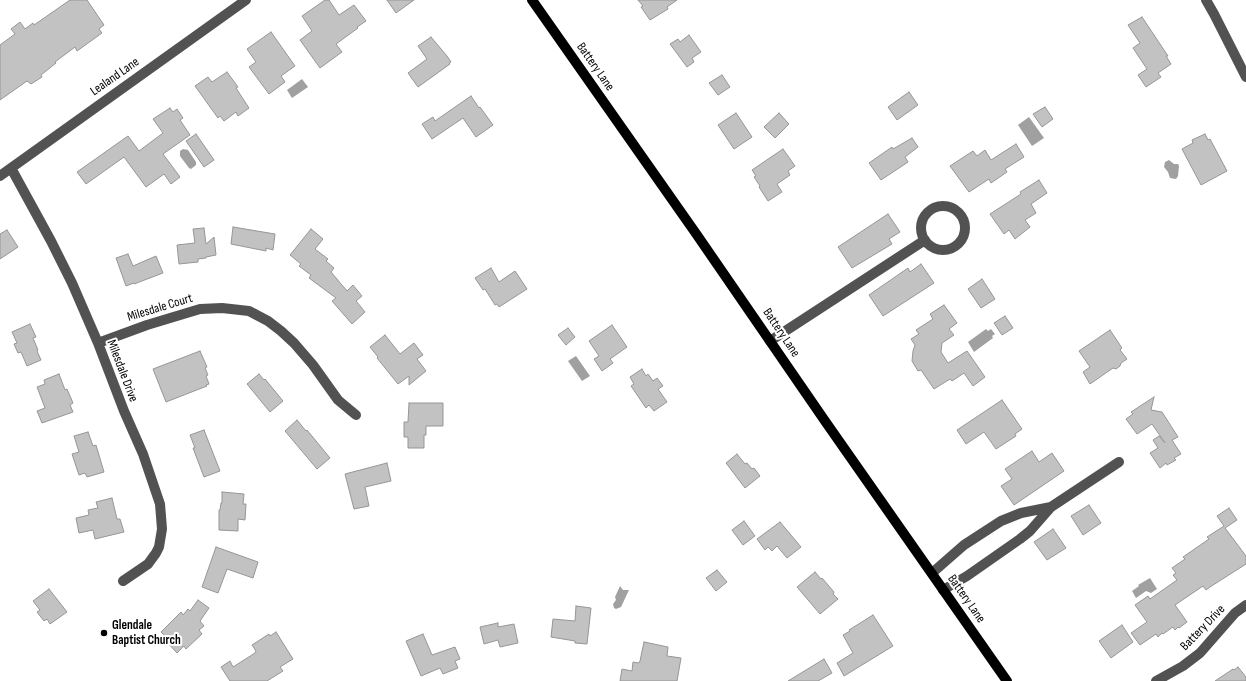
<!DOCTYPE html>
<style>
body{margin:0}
canvas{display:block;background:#fff}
</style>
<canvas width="1246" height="681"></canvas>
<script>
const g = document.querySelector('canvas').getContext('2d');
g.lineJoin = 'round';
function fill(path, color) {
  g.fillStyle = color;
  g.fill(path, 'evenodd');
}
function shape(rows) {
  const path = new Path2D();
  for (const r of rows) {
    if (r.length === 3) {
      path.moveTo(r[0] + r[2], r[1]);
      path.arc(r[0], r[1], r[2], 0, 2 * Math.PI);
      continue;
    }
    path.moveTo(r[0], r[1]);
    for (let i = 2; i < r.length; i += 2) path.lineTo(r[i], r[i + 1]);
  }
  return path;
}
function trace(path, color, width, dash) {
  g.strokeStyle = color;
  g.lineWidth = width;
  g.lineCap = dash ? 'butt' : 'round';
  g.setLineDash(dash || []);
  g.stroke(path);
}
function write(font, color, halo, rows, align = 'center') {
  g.font = font + ' "Sofia Sans Condensed",sans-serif';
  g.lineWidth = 4;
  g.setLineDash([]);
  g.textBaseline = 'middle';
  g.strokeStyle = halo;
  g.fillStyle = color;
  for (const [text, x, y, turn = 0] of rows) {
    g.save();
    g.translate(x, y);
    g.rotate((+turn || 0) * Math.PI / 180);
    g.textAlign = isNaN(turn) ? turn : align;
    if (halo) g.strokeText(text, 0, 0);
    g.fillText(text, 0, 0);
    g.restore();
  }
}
fill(shape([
 [302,79,308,87,292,98,287,90],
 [1029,117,1044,138,1032,146,1018,125],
 [183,149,188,150,196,162,196,165,191,169,189,168,180,156,180,151],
 [1169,160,1174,164,1178,164,1179,166,1178,176,1176,179,1170,178,1168,172,1164,167,1165,162],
 [986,329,988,331,991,329,995,334,992,336,993,338,974,352,968,342],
 [576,356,590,376,582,381,568,361],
 [1150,578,1157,589,1151,593,1146,591,1136,598,1132,591,1139,586,1138,585],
 [620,586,623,590,629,590,621,607,616,609,614,608,613,604,616,600,615,597]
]), '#a0a0a0');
const building = shape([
 [70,0,87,0,104,25,99,29,102,33,77,51,75,47,55,62,56,63,41,75,42,77,31,84,27,81,0,100,0,45,15,34,11,29,20,22,25,29,33,23,34,25,70,0],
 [325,0,329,0,339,15,354,5,366,21,357,27,358,28,336,44,342,52,320,68,300,40,312,31,302,16,325,0],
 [387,0,414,0,396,13,387,0],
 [638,0,677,0,667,7,668,9,650,20,641,7,643,6,638,0],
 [1142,17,1168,56,1166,56,1171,64,1158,73,1161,77,1146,87,1138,75,1147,69,1133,48,1140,43,1128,25,1142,17],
 [271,32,295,66,281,76,285,82,269,94,249,67,256,62,247,49,271,32],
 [689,35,701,52,692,58,694,62,687,67,670,44,678,39,680,42,689,35],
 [431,37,447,56,451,62,449,63,450,64,418,87,408,73,427,59,418,46,431,37],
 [227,72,238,87,236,88,249,108,238,116,236,112,224,121,220,116,218,118,195,86,208,77,212,82,227,72],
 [722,75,730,87,718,95,709,83,722,75],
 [909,92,918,105,897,120,888,107,909,92],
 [471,96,479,108,480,107,493,125,476,137,463,118,432,139,422,124,433,117,435,121,471,96],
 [1045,107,1053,119,1042,127,1033,114,1045,107],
 [170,108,173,112,177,109,183,118,180,120,190,135,163,154,180,177,171,184,164,174,146,187,124,157,86,184,77,172,128,136,139,151,163,133,153,119,170,108],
 [736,113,752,137,734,149,718,125,736,113],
 [779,113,789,124,775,138,764,127,779,113],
 [196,134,214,160,204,167,186,141,196,134],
 [1205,134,1208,140,1210,139,1227,171,1201,185,1182,149,1193,143,1192,140,1205,134],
 [912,138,918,147,905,157,908,162,881,180,869,163,892,147,893,149,912,138],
 [1016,144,1024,157,1005,169,1007,172,991,183,989,179,969,192,950,166,973,151,977,156,985,150,991,160,1016,144],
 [783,149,795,166,788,171,790,175,777,184,782,192,768,201,759,187,760,186,754,177,756,176,752,170,783,149],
 [1039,180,1047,193,1031,204,1036,213,1025,220,1030,227,1015,239,1009,230,1004,234,990,214,1021,194,1020,192,1039,180],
 [888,214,900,232,889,239,892,244,852,268,838,247,888,214],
 [233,227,275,234,273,250,266,248,266,251,231,244,233,227],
 [204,228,206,244,214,237,216,255,206,257,206,258,198,259,198,262,179,264,177,245,195,243,193,229,204,228],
 [311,229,323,239,315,249,328,259,326,261,334,268,331,272,347,291,353,285,362,296,356,301,365,312,352,324,332,301,336,298,309,278,311,275,299,266,301,264,290,255,311,229],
 [7,230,18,247,0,259,0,234,7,230],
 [128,254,133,266,156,256,163,273,134,284,134,283,126,286,116,258,128,254],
 [921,264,934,283,883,316,869,295,908,268,910,272,921,264],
 [491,268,499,282,515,271,527,289,499,307,497,304,495,305,485,289,483,290,475,278,491,268],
 [982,279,995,299,981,308,968,289,982,279],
 [944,305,957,323,949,329,954,335,942,343,941,352,948,363,967,351,985,377,973,386,964,373,952,381,950,379,934,389,921,370,918,371,912,361,913,351,915,345,911,339,919,334,916,330,933,319,930,314,944,305],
 [1005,316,1013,328,1002,335,994,323,1005,316],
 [30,324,36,337,33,338,38,350,37,351,41,360,27,366,21,352,18,353,14,344,17,343,12,332,30,324],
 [612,325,627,347,610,359,613,363,602,371,594,359,599,356,589,341,612,325],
 [568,328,575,337,566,345,558,335,568,328],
 [1110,330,1122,348,1120,350,1127,359,1121,363,1120,366,1116,369,1113,368,1090,384,1083,372,1090,367,1079,351,1110,330],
 [385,335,400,354,414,343,423,355,417,359,426,371,409,385,409,376,398,384,377,358,378,357,370,347,385,335],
 [200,351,207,367,205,368,208,375,206,376,209,384,206,385,207,386,166,402,153,369,200,351],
 [642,369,646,376,648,374,653,381,657,378,663,386,658,389,667,402,654,411,649,405,646,408,631,386,634,384,630,377,642,369],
 [59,374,65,390,67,389,73,403,70,405,73,412,42,423,37,411,45,408,37,387,45,384,44,380,59,374],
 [259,374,264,380,265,379,283,401,270,412,247,384,259,374],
 [1154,397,1151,410,1162,412,1178,437,1172,440,1181,454,1174,458,1176,460,1167,465,1166,463,1160,468,1150,453,1158,448,1153,440,1159,436,1165,443,1152,424,1137,434,1126,419,1133,414,1131,412,1154,397],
 [1002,400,1022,429,1015,434,1016,436,996,449,984,432,966,444,957,430,1002,400],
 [409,403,443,403,443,426,426,426,426,435,424,435,424,448,408,448,408,437,404,437,404,422,408,422,409,403],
 [297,420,306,431,307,430,330,458,317,469,285,431,297,420],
 [204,430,220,471,204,477,193,448,195,448,190,435,204,430],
 [88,432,93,446,96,445,104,472,87,477,85,473,79,475,72,454,79,452,74,436,88,432],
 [1032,451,1039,462,1052,453,1064,471,1014,505,1001,486,1012,479,1005,469,1032,451],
 [737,454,745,464,747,463,752,469,754,468,760,476,745,488,726,463,737,454],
 [387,463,391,481,365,487,369,506,354,509,345,474,387,463],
 [222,492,244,494,243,504,246,504,245,520,238,519,238,531,219,530,219,510,220,510,221,503,222,503,222,492],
 [112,498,117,519,120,519,124,532,95,539,93,530,79,533,76,518,89,515,88,510,98,508,96,502,112,498],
 [1089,505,1101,523,1083,535,1071,516,1089,505],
 [1229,508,1237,520,1225,528,1246,556,1246,564,1210,587,1206,590,1203,586,1175,605,1187,622,1179,628,1178,627,1175,630,1173,627,1163,634,1162,633,1158,637,1156,634,1140,645,1131,633,1147,622,1135,605,1148,596,1150,599,1177,580,1173,575,1176,573,1172,568,1185,559,1183,557,1209,539,1207,537,1224,526,1217,516,1229,508],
 [744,521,755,536,743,545,732,530,744,521],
 [780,522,801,547,787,558,777,546,772,551,768,547,765,550,757,539,780,522],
 [1053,529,1066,548,1047,560,1034,542,1053,529],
 [216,547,258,562,253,578,227,569,218,593,202,587,216,547],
 [717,570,727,582,716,591,706,578,717,570],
 [815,572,821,579,822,578,834,592,833,594,838,599,820,614,797,587,815,572],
 [49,589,67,612,50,624,47,619,44,621,37,612,40,610,33,601,49,589],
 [198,600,209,608,200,621,204,626,199,630,202,634,186,649,184,646,177,653,164,639,166,637,161,632,181,612,183,615,188,609,190,611,198,600],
 [576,606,591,608,587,644,575,643,575,641,551,637,553,619,575,621,576,606],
 [873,615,893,646,844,676,837,663,853,653,843,635,850,631,849,630,873,615],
 [498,623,498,627,514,624,518,643,500,647,498,640,484,644,480,627,498,623],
 [1122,625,1133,642,1111,658,1099,641,1122,625],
 [276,632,293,659,280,667,283,671,267,681,230,681,221,667,230,661,233,667,255,653,256,651,252,645,269,634,270,636,276,632],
 [423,634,432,655,455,647,460,659,455,661,458,668,443,674,440,668,421,676,406,641,423,634],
 [644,642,668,647,667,656,681,658,677,681,620,681,622,669,632,671,633,662,639,663,640,661,644,642],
 [824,659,832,673,818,681,788,681,824,659],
 [1238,667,1246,677,1246,681,1215,681,1233,669,1234,670,1238,667]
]);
fill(building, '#c2c2c2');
trace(building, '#969696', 1);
trace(shape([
 [1206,0,1214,14,1246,77],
 [11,168,51,241,72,283,98,343,124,411,143,454,160,504,162,529,159,547,156,553,148,564,123,581],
 [0,176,246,0],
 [943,228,22],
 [770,341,925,240],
 [98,343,147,325,200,309,222,308,249,311,268,321,281,331,294,343,313,365,338,400,356,415],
 [1051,507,1119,462],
 [932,573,964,545,1001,521,1021,513,1051,507,1030,531,1020,539,967,576,943,590],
 [1156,681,1183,666,1200,653,1235,613,1246,605]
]), '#525252', 10);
trace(shape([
 [532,0,697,235,825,421,1007,681]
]), '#000', 10);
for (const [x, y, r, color] of [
 [104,633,4,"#000"]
]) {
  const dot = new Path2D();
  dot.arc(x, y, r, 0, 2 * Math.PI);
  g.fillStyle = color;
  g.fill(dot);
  trace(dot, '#fff', 1.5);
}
write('13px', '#000', '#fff', [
 ["Battery Lane",595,67,55],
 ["Lealand Lane",115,77,-35],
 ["Milesdale Court",160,308,-17],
 ["Battery Lane",781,333,56],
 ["Milesdale Drive",122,371,69],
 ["Battery Lane",966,599,55],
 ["Battery Drive",1203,628,-46]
]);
write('bold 13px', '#000', '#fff', [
 ["Glendale",112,626],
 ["Baptist Church",112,641]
], 'left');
</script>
